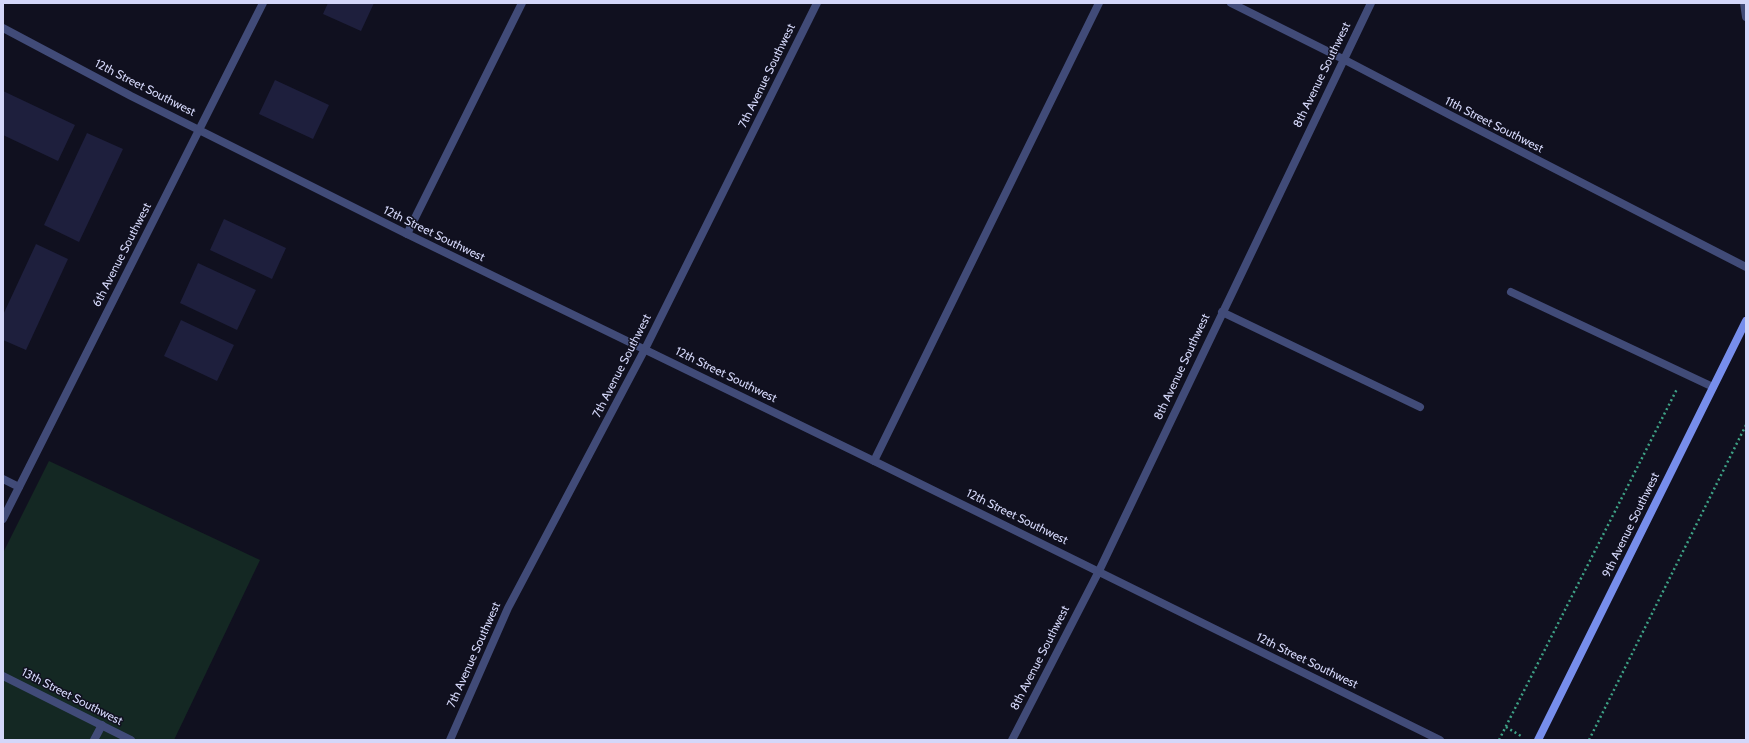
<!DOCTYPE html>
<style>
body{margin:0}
#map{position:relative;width:1749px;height:743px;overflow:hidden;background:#10101f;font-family:Cabin,sans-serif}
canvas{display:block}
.frame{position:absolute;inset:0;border:4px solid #d4d7f9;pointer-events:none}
</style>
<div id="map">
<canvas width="1749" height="743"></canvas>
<div class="frame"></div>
</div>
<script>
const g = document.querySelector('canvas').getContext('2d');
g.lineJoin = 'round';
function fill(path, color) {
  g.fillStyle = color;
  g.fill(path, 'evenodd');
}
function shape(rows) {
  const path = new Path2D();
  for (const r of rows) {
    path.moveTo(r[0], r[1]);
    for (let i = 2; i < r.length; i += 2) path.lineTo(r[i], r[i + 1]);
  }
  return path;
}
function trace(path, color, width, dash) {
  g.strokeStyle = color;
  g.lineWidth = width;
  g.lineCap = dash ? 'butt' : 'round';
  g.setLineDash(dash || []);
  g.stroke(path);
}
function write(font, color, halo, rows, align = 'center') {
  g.font = font + ' Cabin,sans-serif';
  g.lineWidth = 3;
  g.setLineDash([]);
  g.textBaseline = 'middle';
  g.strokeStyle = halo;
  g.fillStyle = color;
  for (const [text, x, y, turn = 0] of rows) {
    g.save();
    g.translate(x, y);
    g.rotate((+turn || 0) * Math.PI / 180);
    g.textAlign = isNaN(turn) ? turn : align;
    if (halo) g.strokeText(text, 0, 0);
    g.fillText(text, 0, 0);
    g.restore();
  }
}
fill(shape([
 [49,461,260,560,174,740,3,740,3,553]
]), '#142823');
fill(shape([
 [328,3,374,3,361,31,323,14],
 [275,80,329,105,313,139,259,114],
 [3,91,75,125,58,161,3,135],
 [87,133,123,149,79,242,44,225],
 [224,219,286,248,272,279,210,250],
 [36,244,68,259,26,350,3,340,3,315],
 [198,263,256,290,237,330,180,303],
 [181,320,234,345,217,381,164,356]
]), '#1e1f3d');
trace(shape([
 [1506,727,1521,736],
 [1499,740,1677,389],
 [1589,740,1746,425]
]), '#3ea286', 2.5, [2, 3]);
trace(shape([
 [1744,3,1746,17],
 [407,234,522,3],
 [1511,292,1713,387],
 [1222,312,1420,407],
 [874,461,1099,3],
 [3,479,19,487],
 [94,740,102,725]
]), '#414b78', 8);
trace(shape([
 [1231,3,1343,59,1450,115,1746,267],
 [3,28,131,96,407,234,874,461,1440,740],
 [3,519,263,3],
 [3,676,131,740],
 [450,740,508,608,645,349,817,3],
 [1012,740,1099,571,1371,3]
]), '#414b78', 8);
trace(shape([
 [1538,740,1746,321]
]), '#778eec', 8);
write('12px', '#d4d7f9', '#10101f', [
 ["8th Avenue Southwest",1322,75,-64],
 ["7th Avenue Southwest",767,76,-64],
 ["12th Street Southwest",145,88,27],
 ["11th Street Southwest",1494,125,27],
 ["12th Street Southwest",434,234,26],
 ["6th Avenue Southwest",122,255,-63],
 ["7th Avenue Southwest",622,366,-63],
 ["8th Avenue Southwest",1182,367,-65],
 ["12th Street Southwest",726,375,26],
 ["12th Street Southwest",1017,517,26],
 ["9th Avenue Southwest",1631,525,-64],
 ["7th Avenue Southwest",474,655,-66],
 ["8th Avenue Southwest",1040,658,-63],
 ["12th Street Southwest",1307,661,26],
 ["13th Street Southwest",72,697,27]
]);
</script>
